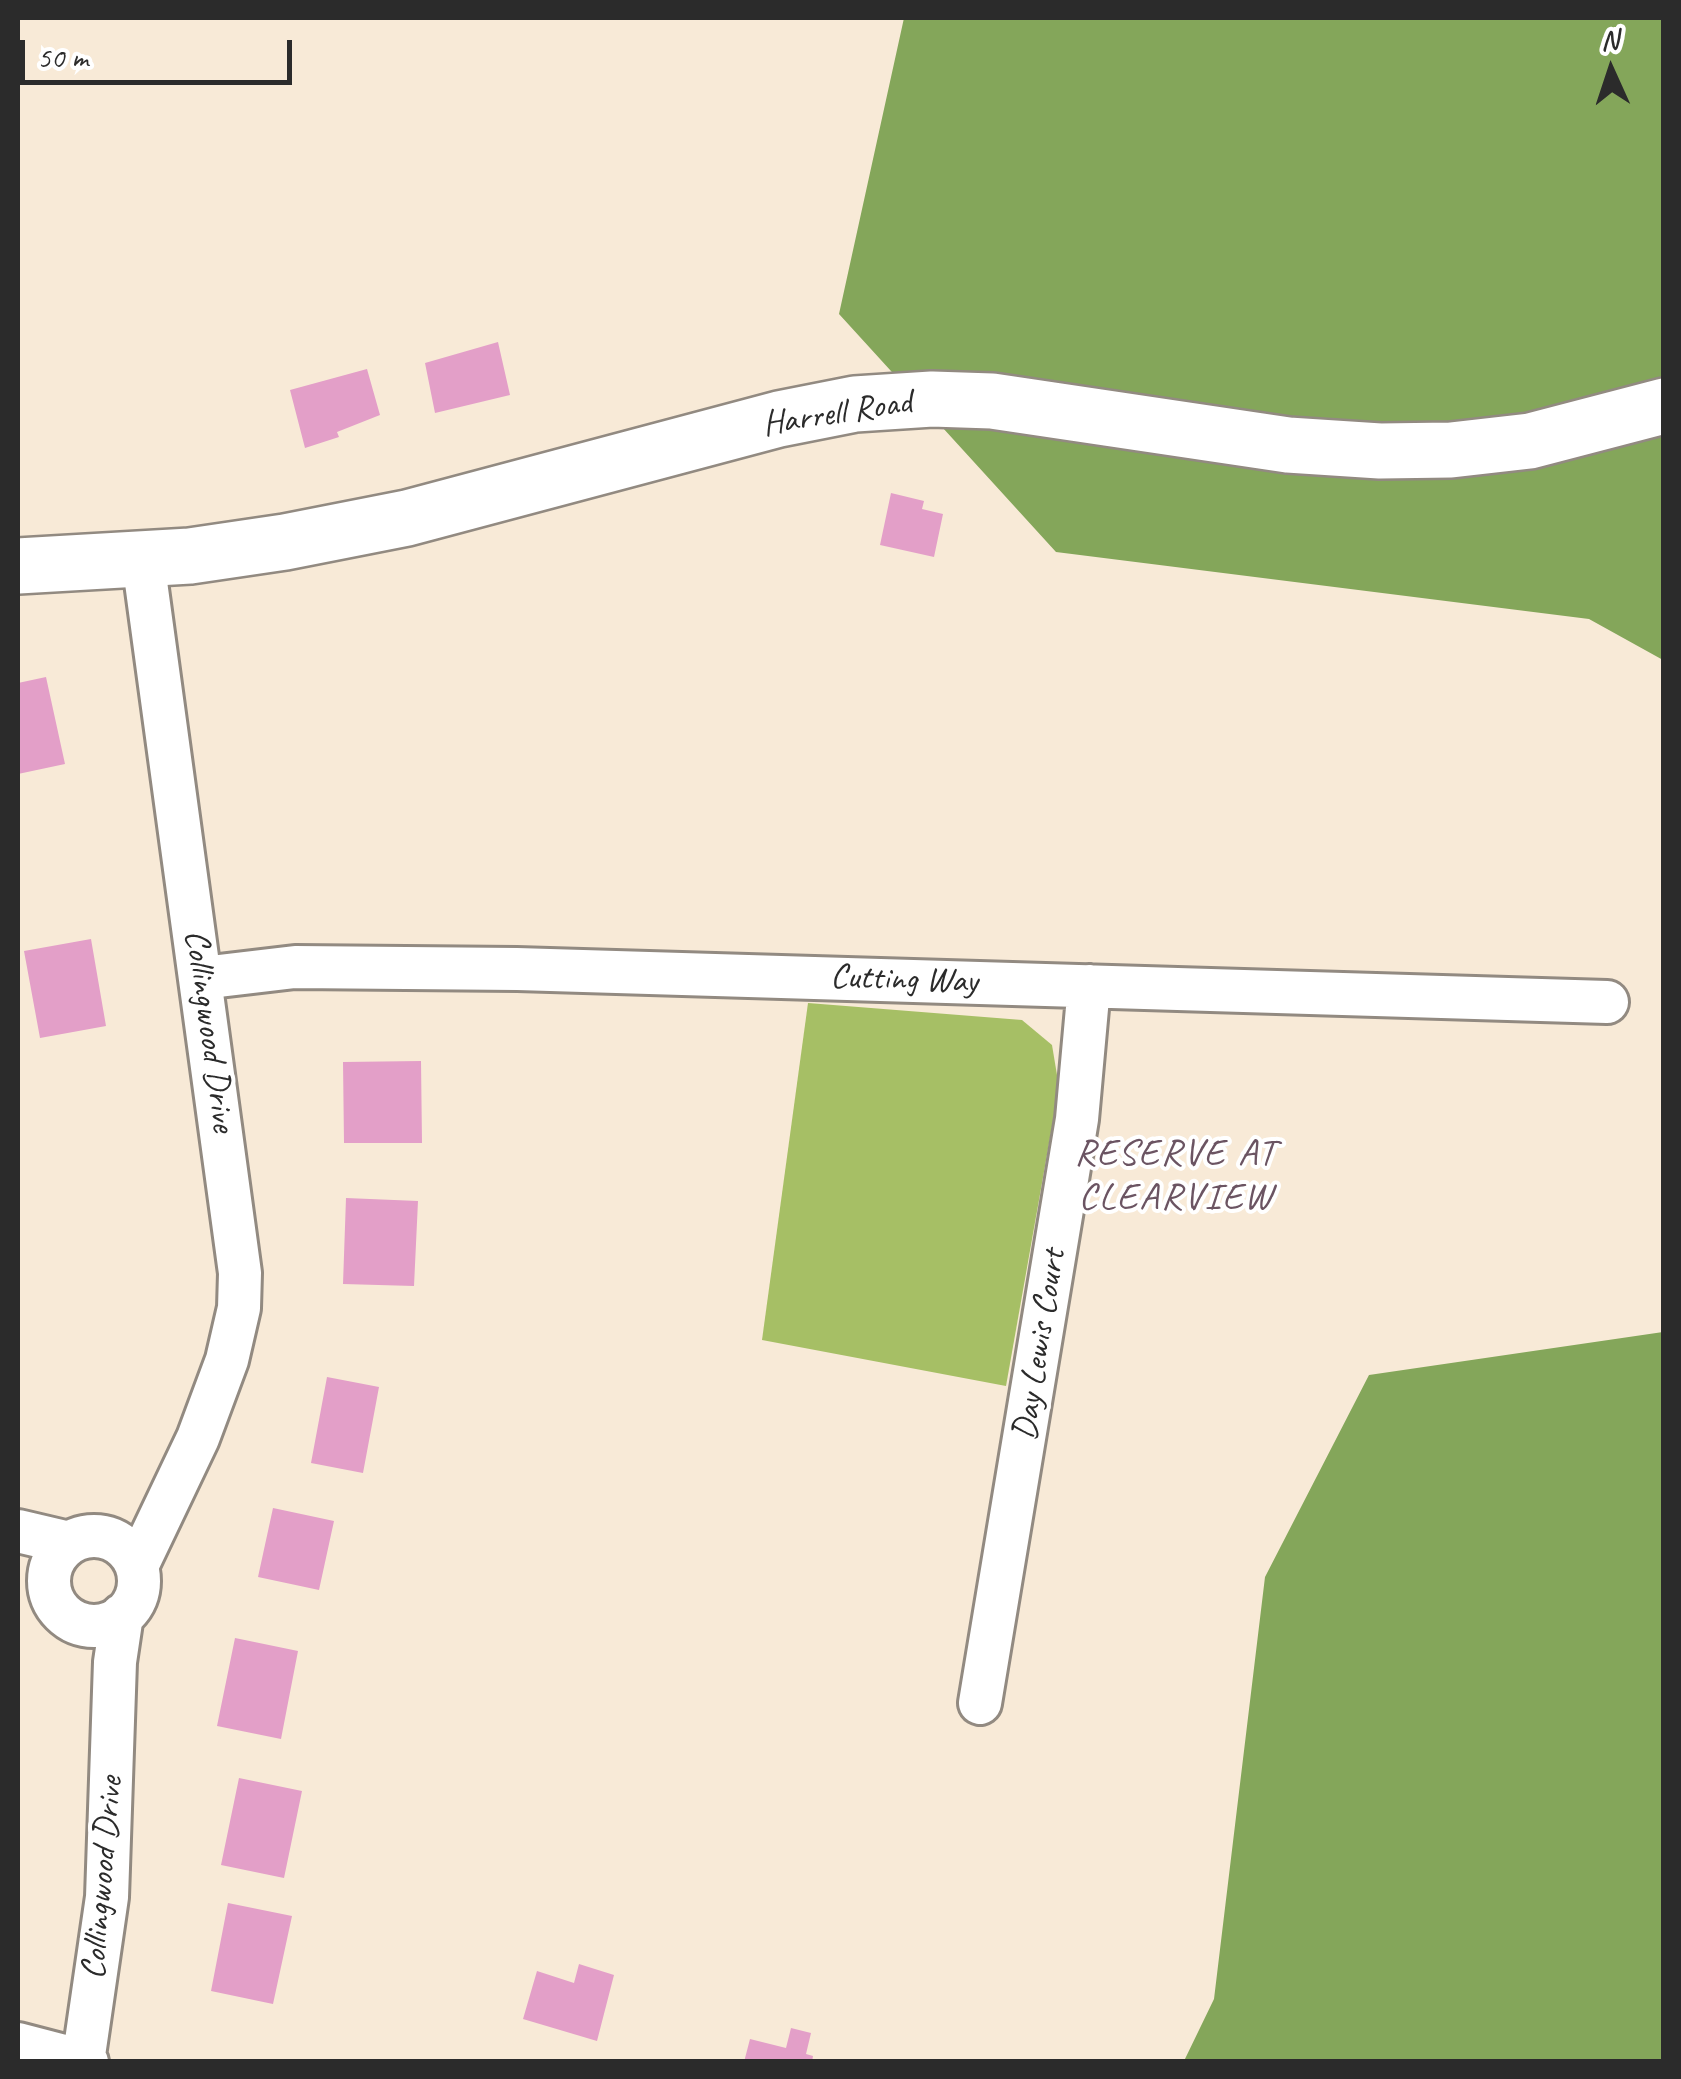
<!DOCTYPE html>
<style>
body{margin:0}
#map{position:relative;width:1681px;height:2079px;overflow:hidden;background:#f8ead7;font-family:Caveat,sans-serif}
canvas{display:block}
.frame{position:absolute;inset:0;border:20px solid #2b2b2b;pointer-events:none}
.north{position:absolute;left:1561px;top:20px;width:100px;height:100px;-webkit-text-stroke:8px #fff;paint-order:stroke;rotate:357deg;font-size:28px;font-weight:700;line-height:40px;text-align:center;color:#2b2b2b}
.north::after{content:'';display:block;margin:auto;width:35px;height:45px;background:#2b2b2b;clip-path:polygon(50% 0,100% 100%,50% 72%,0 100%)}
.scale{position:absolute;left:20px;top:40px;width:272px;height:45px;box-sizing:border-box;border:5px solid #2b2b2b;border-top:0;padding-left:12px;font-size:30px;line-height:35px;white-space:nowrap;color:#2b2b2b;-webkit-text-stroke:8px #fff;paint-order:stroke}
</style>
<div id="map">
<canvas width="1681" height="2079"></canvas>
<div class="frame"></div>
<div class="north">N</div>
<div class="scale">50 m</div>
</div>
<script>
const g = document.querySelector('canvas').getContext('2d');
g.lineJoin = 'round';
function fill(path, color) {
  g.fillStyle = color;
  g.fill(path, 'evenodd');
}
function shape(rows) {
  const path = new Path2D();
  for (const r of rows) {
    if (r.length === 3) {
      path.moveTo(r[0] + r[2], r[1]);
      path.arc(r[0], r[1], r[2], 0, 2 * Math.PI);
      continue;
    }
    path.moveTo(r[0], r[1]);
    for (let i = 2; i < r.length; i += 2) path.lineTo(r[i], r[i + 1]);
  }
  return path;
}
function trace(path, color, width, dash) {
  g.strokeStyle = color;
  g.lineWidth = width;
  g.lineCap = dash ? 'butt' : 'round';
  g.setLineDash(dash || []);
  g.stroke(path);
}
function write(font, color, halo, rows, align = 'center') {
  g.font = font + ' Caveat,sans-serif';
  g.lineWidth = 8;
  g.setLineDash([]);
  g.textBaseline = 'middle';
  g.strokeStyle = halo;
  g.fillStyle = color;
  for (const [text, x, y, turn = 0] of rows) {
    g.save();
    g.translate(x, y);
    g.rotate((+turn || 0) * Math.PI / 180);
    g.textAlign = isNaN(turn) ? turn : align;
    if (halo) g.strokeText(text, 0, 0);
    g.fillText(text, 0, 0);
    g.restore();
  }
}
fill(shape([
 [808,1003,1022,1020,1052,1045,1059,1087,1006,1386,762,1340]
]), '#a6bf65');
fill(shape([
 [904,18,1663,18,1663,660,1589,619,1056,552,839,314],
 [1663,1332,1663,2061,1184,2061,1214,1999,1265,1577,1369,1375]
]), '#84a65a');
fill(shape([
 [498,342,510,395,435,413,425,363],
 [367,369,380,415,337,432,339,437,305,448,290,390],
 [891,493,924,501,922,509,943,514,934,557,880,545],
 [46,677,65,764,18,774,18,683],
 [91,939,106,1026,40,1038,24,951],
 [421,1061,422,1143,344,1143,343,1062],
 [346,1198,418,1201,414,1286,343,1284],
 [327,1377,379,1387,363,1473,311,1463],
 [273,1508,334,1521,319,1590,258,1577],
 [235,1638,298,1651,281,1739,217,1726],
 [239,1778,302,1791,284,1878,221,1865],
 [228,1903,292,1916,273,2004,211,1991],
 [579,1964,614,1975,597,2041,523,2019,537,1971,574,1983],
 [791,2028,811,2033,806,2054,813,2056,812,2062,744,2062,750,2039,786,2048]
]), '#e39fc8');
const street = shape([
 [202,978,295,967,517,969,1607,1002],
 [18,1531,69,1543],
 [94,1581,45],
 [137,1566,198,1438,227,1360,239,1308,240,1273,143,560],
 [980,1703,1077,1119,1089,986],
 [18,2044,87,2062],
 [83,2062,107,1897,115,1662,122,1615]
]);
const secondary = shape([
 [18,566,190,556,285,542,407,518,779,419,855,404,932,399,992,401,1288,445,1380,451,1451,450,1530,441,1664,406]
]);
trace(street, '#928a81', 48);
trace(secondary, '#928a81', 60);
trace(street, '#fff', 42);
trace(secondary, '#fff', 55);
write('35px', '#2b2b2b', '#fff', [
 ["Harrell Road",837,414,-9],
 ["Cutting Way",904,980,2],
 ["Collingwood Drive",209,1031,82],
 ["Day Lewis Court",1040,1345,-81],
 ["Collingwood Drive",103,1878,-85]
]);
g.letterSpacing = '2.5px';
write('38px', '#6b5462', '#fff', [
 ["RESERVE AT",1176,1154],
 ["CLEARVIEW",1176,1198]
]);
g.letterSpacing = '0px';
</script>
